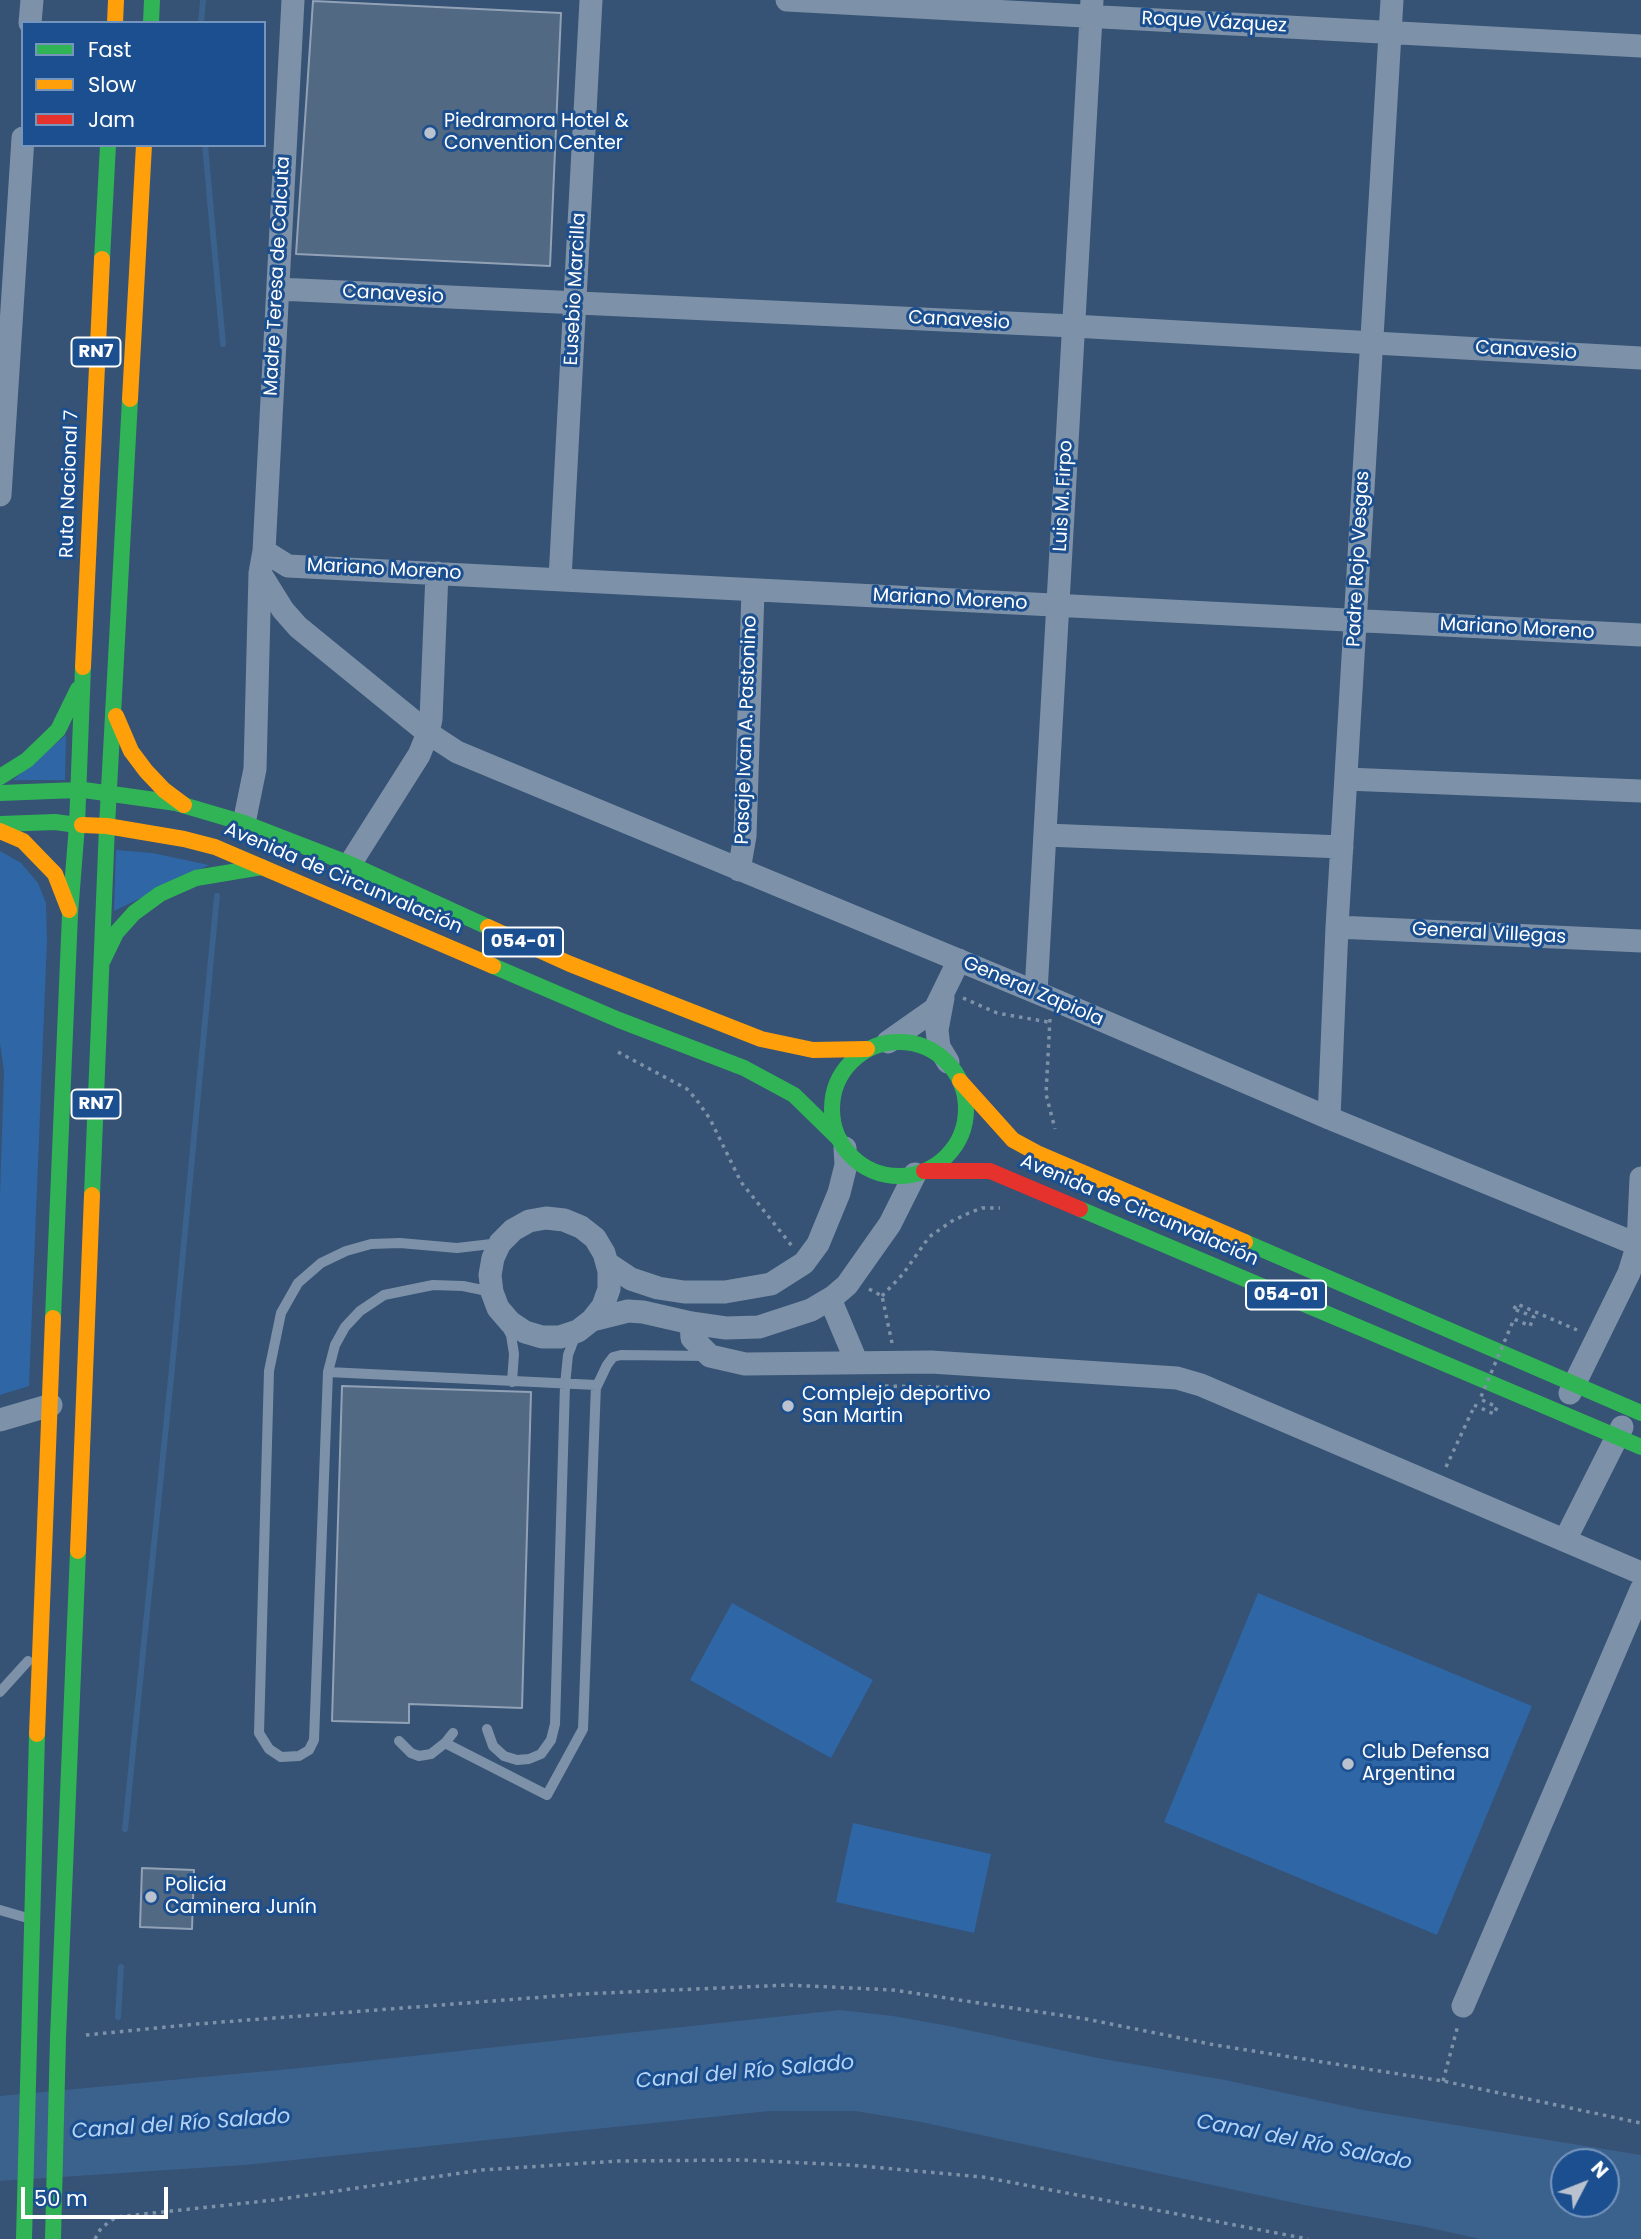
<!DOCTYPE html>
<meta charset="utf-8">
<style>
body{margin:0}
#map{position:relative;width:1641px;height:2239px;overflow:hidden;background:#365274;font-family:Poppins,sans-serif}
canvas{display:block}
.legend{position:absolute;left:21px;top:21px;width:245px;height:126px;box-sizing:border-box;background:#1b4f8f;border:2px solid #7695bc;margin:0;padding:9px 12px;list-style:none;font-size:21px;color:#fff}
.legend li{display:flex;align-items:center;gap:14px;height:35px}
.legend b{width:35px;border:2px solid #7695bc}
.north{position:absolute;left:1550px;top:2148px;width:70px;height:70px;box-sizing:border-box;background:#1b4f8f;border:2px solid #7695bc;border-radius:50%;rotate:48deg;font-size:19px;font-weight:700;line-height:28px;text-align:center;color:#fff}
.north::after{content:'';display:block;margin:auto;width:24px;height:32px;background:#b9c2ce;clip-path:polygon(50% 0,100% 100%,50% 72%,0 100%)}
.scale{position:absolute;left:21px;top:2187px;width:147px;height:32px;box-sizing:border-box;border:4px solid #fff;border-top:0;padding-left:9px;font-size:21px;line-height:24px;white-space:nowrap;color:#fff;-webkit-text-stroke:5px #1b4f8f;paint-order:stroke}
</style>
<div id="map">
<canvas width="1641" height="2239"></canvas>
<ul class="legend">
<li><b style="height:9px;background:#30b455"></b>Fast</li>
<li><b style="height:9px;background:#ff9f0a"></b>Slow</li>
<li><b style="height:9px;background:#e5322d"></b>Jam</li>
</ul>
<div class="north">N</div>
<div class="scale">50 m</div>
</div>
<script>
const g = document.querySelector('canvas').getContext('2d');
g.lineJoin = 'round';
function fill(path, color) {
  g.fillStyle = color;
  g.fill(path, 'evenodd');
}
function shape(rows) {
  const path = new Path2D();
  for (const r of rows) {
    if (r.length === 3) {
      path.moveTo(r[0] + r[2], r[1]);
      path.arc(r[0], r[1], r[2], 0, 2 * Math.PI);
      continue;
    }
    path.moveTo(r[0], r[1]);
    for (let i = 2; i < r.length; i += 2) path.lineTo(r[i], r[i + 1]);
  }
  return path;
}
function trace(path, color, width, dash) {
  g.strokeStyle = color;
  g.lineWidth = width;
  g.lineCap = dash ? 'butt' : 'round';
  g.setLineDash(dash || []);
  g.stroke(path);
}
function write(font, color, halo, rows, align = 'center') {
  g.font = font + ' Poppins,sans-serif';
  g.lineWidth = 6;
  g.setLineDash([]);
  g.textBaseline = 'middle';
  g.strokeStyle = halo;
  g.fillStyle = color;
  for (const [text, x, y, turn = 0] of rows) {
    g.save();
    g.translate(x, y);
    g.rotate((+turn || 0) * Math.PI / 180);
    g.textAlign = isNaN(turn) ? turn : align;
    if (halo) g.strokeText(text, 0, 0);
    g.fillText(text, 0, 0);
    g.restore();
  }
}
fill(shape([
 [66,735,65,780,13,780],
 [116,850,152,853,209,865,114,911],
 [0,851,21,863,38,883,46,903,47,941,29,1386,0,1395,0,1195,4,1071,0,1043],
 [1258,1593,1532,1706,1437,1935,1164,1822],
 [732,1603,873,1680,831,1758,690,1680],
 [853,1823,991,1854,974,1933,836,1902]
]), '#2f66a5');
fill(shape([
 [840,2010,893,2016,949,2026,1098,2058,1225,2080,1363,2110,1641,2155,1641,2239,1480,2239,1421,2226,1304,2205,921,2122,855,2111,770,2111,245,2165,0,2181,0,2096,310,2067],
 [1564,2162,1606,2162,1606,2204,1564,2204]
]), '#3b618d');
trace(shape([
 [201,23,203,0],
 [205,145,223,344],
 [125,1829,173,1358,217,896],
 [118,2017,121,1967]
]), '#3b618d', 6);
const building = shape([
 [313,1,561,13,550,266,296,254,313,1],
 [342,1386,531,1392,522,1708,409,1704,409,1723,332,1721,342,1386],
 [142,1868,194,1870,192,1929,140,1927,142,1868]
]);
fill(building, '#526984');
trace(building, '#92a2b6', 2);
trace(shape([
 [963,998,997,1013,1048,1022],
 [1050,1019,1046,1094,1055,1129],
 [618,1052,687,1089,696,1099,710,1119,741,1182,792,1246],
 [869,1289,882,1296,892,1343],
 [882,1296,903,1274,929,1237,952,1221,969,1213,982,1208,1000,1208],
 [1514,1309,1517,1304,1577,1330],
 [885,1386,976,1388],
 [1446,1467,1474,1407],
 [86,2035,197,2024,582,1994,788,1985,893,1990,1086,2019,1215,2045,1443,2081,1641,2123],
 [1443,2081,1458,2025],
 [95,2239,101,2228,116,2217,274,2200,482,2170,618,2161,743,2160,849,2165,983,2177,1308,2239]
]), '#7d92a8', 3.5, [3.5, 5]);
trace(shape([
 [492,1292,463,1286,433,1285,384,1295,360,1311,345,1327,335,1345,328,1372,314,1740,309,1750,299,1756,281,1757,269,1749,259,1733,269,1371,281,1313,298,1283,321,1263,346,1251,371,1244,400,1243,457,1248,500,1243],
 [505,1324,511,1335,514,1354,512,1382],
 [328,1372,596,1385,583,1729,547,1795,445,1743],
 [596,1388,607,1365,613,1357,621,1355,707,1356],
 [0,1692,28,1661],
 [487,1729,493,1746,504,1756,517,1760,529,1759,541,1754,551,1740,555,1724,565,1385,568,1355,576,1334],
 [399,1741,411,1753,419,1756,431,1754,445,1743,453,1733],
 [0,1910,24,1917]
]), '#7d92a8', 10);
trace(shape([
 [293,0,264,551,260,573,283,610,298,627,428,733,457,752,1057,1001,1329,1118,1641,1246],
 [787,0,1641,46],
 [30,23,32,0],
 [278,289,1073,326,1641,358],
 [0,495,23,138],
 [264,551,288,566,1641,635],
 [560,579,591,0],
 [1346,779,1641,791],
 [244,823,255,769,260,573],
 [1046,835,1342,847],
 [350,864,419,755,428,733,431,719,437,573],
 [739,870,745,836,753,591],
 [1337,927,1641,941],
 [1036,992,1092,0],
 [943,998,937,1030,939,1047,948,1062],
 [888,1042,935,1009,959,960],
 [1329,1118,1337,927,1392,0],
 [607,1263,631,1279,658,1288,684,1292,725,1292,771,1284,804,1263,818,1244,839,1193,846,1165,845,1148],
 [830,1299,857,1363],
 [592,1320,603,1306,609,1289,609,1271,604,1253,595,1238,581,1227,564,1220,546,1218,529,1221,513,1230,500,1243,493,1258,490,1275,492,1292,498,1308,510,1322,525,1332,542,1337,560,1337,578,1331,592,1320,628,1311,643,1312,691,1323,726,1328,759,1327,811,1310,833,1297,847,1285,890,1224,915,1174],
 [691,1323,692,1338,710,1356,745,1364,931,1362,1177,1378,1201,1385,1641,1573],
 [1570,1393,1629,1273,1638,1244,1641,1178],
 [0,1420,51,1405],
 [1565,1540,1622,1427],
 [1463,2006,1641,1590]
]), '#7d92a8', 23);
trace(shape([
 [151,23,152,0],
 [102,259,108,145],
 [0,777,27,760,58,730,78,689],
 [84,790,176,803,244,823,350,864,488,927],
 [0,793,78,790],
 [0,824,55,822,77,825],
 [103,960,116,933,134,913,160,894,196,878,262,867],
 [493,966,619,1020,744,1068,794,1095,840,1140],
 [899,1109,67],
 [92,1195,107,826,130,399],
 [1080,1209,1641,1447],
 [1245,1242,1641,1413],
 [53,1318,70,914,77,825,83,667],
 [24,2239,37,1734],
 [53,2239,58,2038,78,1551]
]), '#30b455', 16);
trace(shape([
 [115,23,116,0],
 [130,399,144,145],
 [83,667,102,259],
 [116,716,131,751,146,771,164,790,184,805],
 [82,825,107,826,184,839,215,847,493,966],
 [0,831,23,841,55,874,69,910],
 [488,927,570,964,761,1039,813,1050,867,1049],
 [960,1081,1013,1140,1037,1153,1245,1242],
 [78,1551,92,1195],
 [37,1734,53,1318]
]), '#ff9f0a', 16);
trace(shape([
 [924,1171,990,1171,1080,1209]
]), '#e5322d', 16);
trace(shape([
 [1474,1405,1494,1414,1497,1407,1480,1399,1514,1319,1530,1326,1534,1317,1514,1309]
]), '#7d92a8', 3.5, [3.5, 5]);
for (const [x, y, r, color] of [
 [430,133,7,"#b9c2ce"],
 [788,1406,7,"#b9c2ce"],
 [1348,1764,7,"#b9c2ce"],
 [151,1897,7,"#b9c2ce"]
]) {
  const dot = new Path2D();
  dot.arc(x, y, r, 0, 2 * Math.PI);
  g.fillStyle = color;
  g.fill(dot);
  trace(dot, '#1b4f8f', 2.5);
}
for (const [x, y, w] of [
 [96,352,49],
 [523,942,80],
 [96,1104,49],
 [1286,1295,80]
]) {
  const box = new Path2D();
  box.roundRect(x - w / 2, y - 14.5, w, 29, 5);
  g.fillStyle = '#1b4f8f';
  g.fill(box);
  trace(box, '#fff', 2);
}
write('bold 18px', '#fff', null, [
 ["RN7",96,352],
 ["054-01",523,942],
 ["RN7",96,1104],
 ["054-01",1286,1295]
]);
write('19px', '#fff', '#1b4f8f', [
 ["Roque Vázquez",1214,23,3],
 ["Madre Teresa de Calcuta",278,276,-87],
 ["Eusebio Marcilla",576,289,-87],
 ["Canavesio",393,295,3],
 ["Canavesio",959,321,3],
 ["Canavesio",1526,351,3],
 ["Ruta Nacional 7",70,484,-88],
 ["Luis M. Firpo",1064,496,-87],
 ["Padre Rojo Vesgas",1359,559,-87],
 ["Mariano Moreno",384,570,3],
 ["Mariano Moreno",950,600,3],
 ["Mariano Moreno",1517,629,3],
 ["Pasaje Ivan A. Pastonino",747,730,-88],
 ["Avenida de Circunvalación",343,879,23],
 ["General Villegas",1489,934,3],
 ["General Zapiola",1033,992,23],
 ["Avenida de Circunvalación",1139,1211,23]
]);
write('19px', '#fff', '#1b4f8f', [
 ["Piedramora Hotel &",444,122],
 ["Convention Center",444,144],
 ["Complejo deportivo",802,1395],
 ["San Martin",802,1417],
 ["Club Defensa",1362,1753],
 ["Argentina",1362,1775],
 ["Policía",165,1886],
 ["Caminera Junín",165,1908]
], 'left');
write('italic 21px', '#b5d3f5', '#1b4f8f', [
 ["Canal del Río Salado",745,2073,-5],
 ["Canal del Río Salado",181,2125,-4],
 ["Canal del Río Salado",1304,2143,11]
]);
</script>
